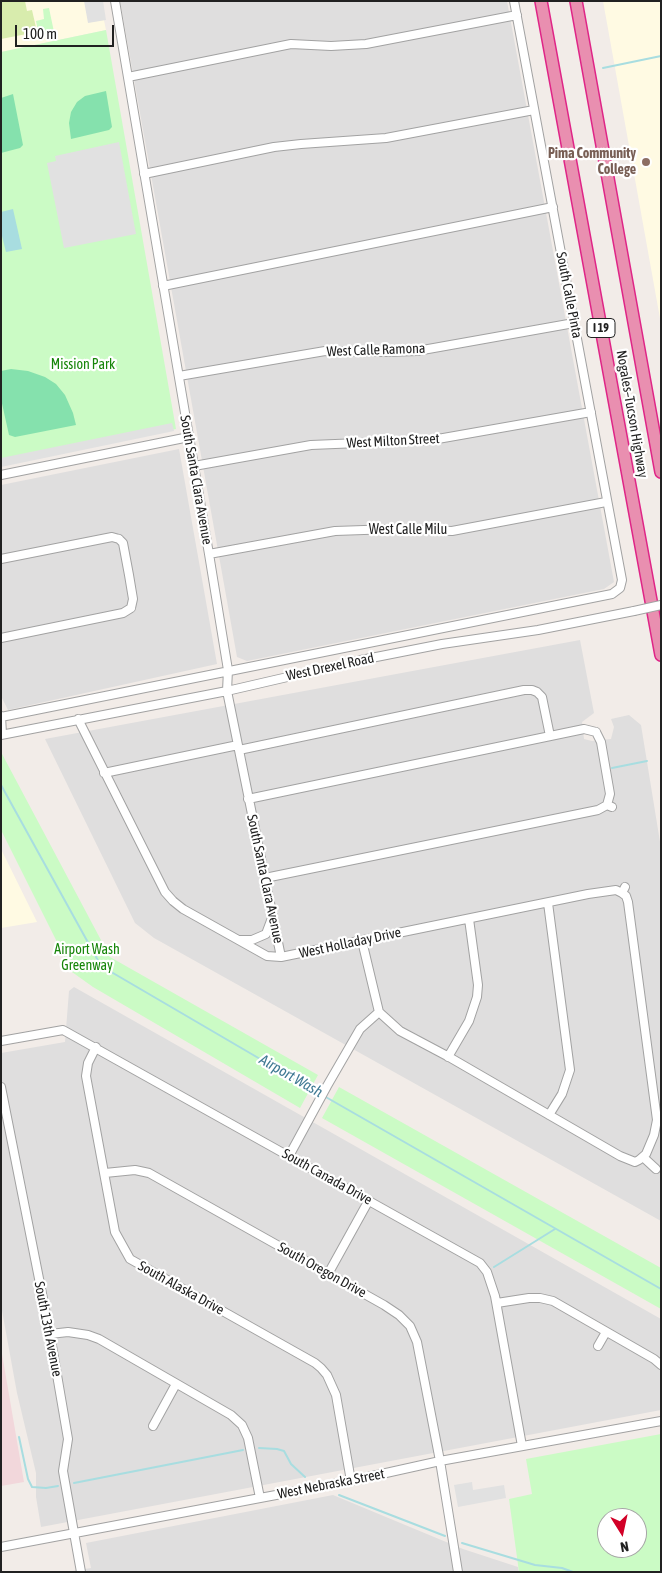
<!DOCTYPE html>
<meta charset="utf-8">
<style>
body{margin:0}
#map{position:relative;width:662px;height:1573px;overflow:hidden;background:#f2ece8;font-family:"Asap Condensed",sans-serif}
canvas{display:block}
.frame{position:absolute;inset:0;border:2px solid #212121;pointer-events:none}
.north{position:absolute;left:597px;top:1508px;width:50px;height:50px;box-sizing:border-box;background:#fff;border:1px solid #a6a6a6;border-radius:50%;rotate:170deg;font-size:14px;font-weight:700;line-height:20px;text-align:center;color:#212121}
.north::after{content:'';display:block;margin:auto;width:18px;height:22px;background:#d20027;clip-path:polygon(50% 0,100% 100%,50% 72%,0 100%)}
.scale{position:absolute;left:15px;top:25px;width:99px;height:22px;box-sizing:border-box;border:2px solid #212121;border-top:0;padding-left:6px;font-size:15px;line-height:18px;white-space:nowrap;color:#212121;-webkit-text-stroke:4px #fff;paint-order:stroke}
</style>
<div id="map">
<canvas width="662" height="1573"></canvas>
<div class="frame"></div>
<div class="north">N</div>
<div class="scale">100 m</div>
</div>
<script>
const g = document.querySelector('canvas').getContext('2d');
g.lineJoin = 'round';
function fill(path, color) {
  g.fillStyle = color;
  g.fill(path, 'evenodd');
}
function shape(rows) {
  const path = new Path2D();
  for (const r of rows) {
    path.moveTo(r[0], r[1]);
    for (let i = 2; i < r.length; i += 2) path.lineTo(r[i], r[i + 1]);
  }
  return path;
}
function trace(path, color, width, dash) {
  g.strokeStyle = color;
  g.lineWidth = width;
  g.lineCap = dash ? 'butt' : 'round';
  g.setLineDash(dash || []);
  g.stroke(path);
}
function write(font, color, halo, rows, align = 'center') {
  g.font = font + ' "Asap Condensed",sans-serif';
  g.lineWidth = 4.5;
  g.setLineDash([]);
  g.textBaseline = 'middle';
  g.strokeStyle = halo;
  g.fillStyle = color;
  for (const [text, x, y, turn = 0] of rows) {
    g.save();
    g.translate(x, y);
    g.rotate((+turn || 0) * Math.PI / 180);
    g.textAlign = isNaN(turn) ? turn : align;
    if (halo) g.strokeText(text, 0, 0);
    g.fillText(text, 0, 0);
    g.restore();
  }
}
fill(shape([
 [120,1,507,1,614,582,604,589,247,661,237,657],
 [179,449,217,664,8,710,1,696,1,485],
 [580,640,594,713,582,722,584,739,592,741,611,739,614,727,611,719,629,715,641,725,661,848,661,1221,154,938,135,923,45,739],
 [74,987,661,1319,661,1410,41,1527,36,1497,36,1473,17,1393,1,1305,1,1053,65,1042,69,991],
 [333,1495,463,1549,518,1567,519,1572,66,1572,91,1568,86,1543]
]), '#dfdede');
fill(shape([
 [1,1348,24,1482,1,1486]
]), '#f2d7db');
fill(shape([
 [1,1,100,1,106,30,1,52],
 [603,1,661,1,661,324],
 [1,849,37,922,1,928]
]), '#fffae3');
fill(shape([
 [1,1,25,1,27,11,32,10,37,32,1,39]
]), '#d8ecad');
fill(shape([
 [49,8,54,32,39,35,36,21,44,19,43,9],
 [106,30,176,429,1,466,1,52],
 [1,752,110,957,318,1075,300,1108,93,987,72,972,1,830],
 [339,1087,661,1268,661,1309,322,1118],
 [661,1434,661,1572,519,1572,509,1499,532,1494,526,1459],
 [607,1518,637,1518,637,1548,607,1548]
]), '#cbfbc5');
fill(shape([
 [106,91,112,127,109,130,71,139,69,123,71,112,77,102,85,96],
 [13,94,23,145,20,148,1,153,1,98],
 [11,369,28,371,45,377,56,384,65,395,73,413,76,425,15,437,9,435,1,399,1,371]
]), '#85e1ad');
fill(shape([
 [84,1,103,1,106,20,88,23],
 [119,142,136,234,64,248,47,163,56,161,55,156],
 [172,423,174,431,1,467,1,458],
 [472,1482,473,1490,504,1485,506,1498,458,1507,454,1485]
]), '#e1e1e1');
fill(shape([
 [13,209,22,249,6,252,1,232,1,212]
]), '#a8dde0');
trace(shape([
 [603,68,661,56],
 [612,768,647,761],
 [1,785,101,966,320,1094],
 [324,1096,661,1289],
 [494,1267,555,1229],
 [19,1437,28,1479,32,1487,46,1488,58,1486],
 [259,1448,277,1449,284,1451,291,1464,305,1477],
 [74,1483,243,1450],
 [339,1495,445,1536],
 [462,1543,535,1565,562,1568,573,1572]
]), '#a8dde0', 2);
const minor = shape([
 [115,1,209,554,228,670,227,691,281,957],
 [128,77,291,44,331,46,366,44,517,15],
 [144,174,274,147,301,144,386,138,534,110],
 [163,286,553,207],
 [179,376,325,351,387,352,417,351,574,323],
 [194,466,311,445,432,440,591,412],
 [1,475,189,437],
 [119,539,123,543,129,575,133,599,131,608],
 [209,554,335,531,393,529,452,531,606,502],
 [1,559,112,537,119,539],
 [1,638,123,613,131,608],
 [1,716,2,734],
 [1,717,612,594,620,588,622,580,514,1],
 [78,719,165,892,173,901,183,909,267,956,281,957,588,894,616,890,622,893],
 [596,732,601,742,610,794,607,805],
 [1,735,227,691,361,660,442,644,538,630,634,611],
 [239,750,524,690,532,690,537,692,542,697,550,736],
 [104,773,238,745],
 [248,799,584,729,596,732],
 [265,878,598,810,607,805,612,807],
 [548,903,570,1070,562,1094,549,1115],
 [239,940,252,940,266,934,272,918],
 [362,941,379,1012,400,1031,449,1057,620,1156,635,1162,639,1160,646,1154,654,1135,657,1120,628,902,626,896,622,893,625,887],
 [1,1041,63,1030,480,1263,487,1272,495,1296,522,1446],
 [96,1047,88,1063,86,1076,115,1232,130,1259,315,1363,321,1368,327,1375,336,1395,351,1481],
 [448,1057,469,1021,477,997,478,985,469,919],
 [1,1087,50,1334,68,1439,63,1471,81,1572],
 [289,1156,327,1086,360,1029,379,1012],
 [643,1157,656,1169],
 [105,1173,135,1170,149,1173,384,1305,399,1315,410,1326,417,1342,440,1461,458,1572],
 [328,1274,369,1200],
 [497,1303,529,1298,540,1298,553,1301,654,1359,661,1365],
 [50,1334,68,1332,88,1335,99,1339,231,1415,242,1425,248,1438,260,1498],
 [598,1346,606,1332],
 [153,1426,176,1384],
 [1,1547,350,1481,440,1461,661,1421]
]);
const highway = shape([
 [541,1,661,655],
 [576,1,661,472]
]);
trace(minor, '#a2a2a2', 10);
trace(highway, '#df2587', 14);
trace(minor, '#fff', 8);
trace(highway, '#e98fb0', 11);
const minorBridge = shape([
 [634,611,661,605]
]);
trace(minorBridge, '#a2a2a2', 10, []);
trace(minorBridge, '#fff', 8);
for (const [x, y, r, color] of [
 [646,162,5,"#8d6e63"]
]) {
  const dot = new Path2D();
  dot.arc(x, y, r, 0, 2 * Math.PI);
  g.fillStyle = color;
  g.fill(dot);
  trace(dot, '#fff', 2);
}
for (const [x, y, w] of [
 [601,328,28]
]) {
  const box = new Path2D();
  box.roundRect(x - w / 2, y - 9.5, w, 19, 4);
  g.fillStyle = '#fff';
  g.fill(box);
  trace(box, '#212121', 1);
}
write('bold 12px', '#212121', null, [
 ["I 19",601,328]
]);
write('bold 14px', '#785e54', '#fff', [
 ["Pima Community",636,154],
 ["College",636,170]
], 'right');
write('14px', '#212121', '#fff', [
 ["South Calle Pinta",569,295,79],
 ["West Calle Ramona",376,350,-2],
 ["Nogales–Tucson Highway",632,414,80],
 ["West Milton Street",393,441,-3],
 ["South Santa Clara Avenue",196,480,80],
 ["West Calle Milu",408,530],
 ["West Drexel Road",330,667,-12],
 ["South Santa Clara Avenue",265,879,78],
 ["West Holladay Drive",350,943,-12],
 ["South Canada Drive",327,1177,29],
 ["South Oregon Drive",322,1270,29],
 ["South Alaska Drive",181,1288,29],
 ["South 13th Avenue",48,1329,79],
 ["West Nebraska Street",331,1484,-11]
]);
write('14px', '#168509', '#fff', [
 ["Mission Park",83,365],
 ["Airport Wash",87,950],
 ["Greenway",87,966]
]);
write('italic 15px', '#3f7993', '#fff', [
 ["Airport Wash",291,1076,30]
]);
</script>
